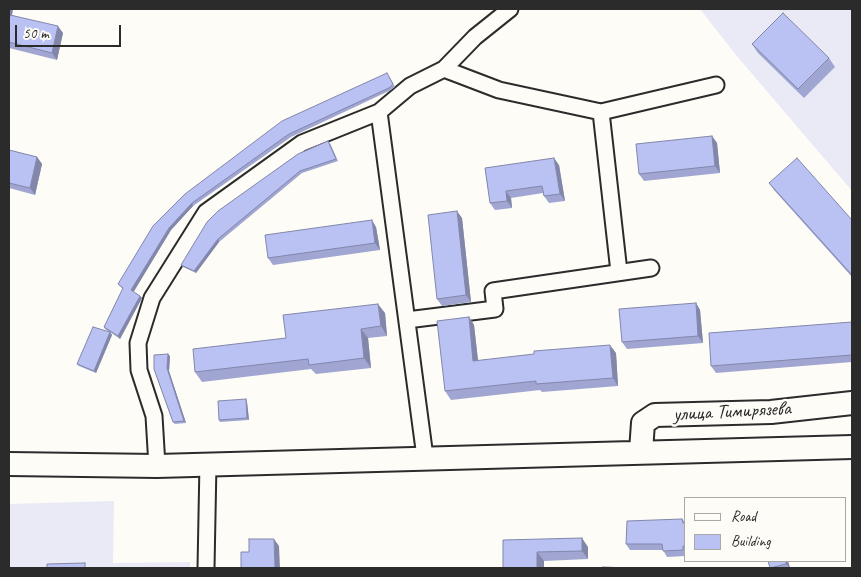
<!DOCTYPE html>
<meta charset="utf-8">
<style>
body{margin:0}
#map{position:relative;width:861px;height:577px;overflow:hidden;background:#fdfcf7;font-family:Caveat,sans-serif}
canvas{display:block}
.frame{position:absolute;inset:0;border:10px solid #2b2b2b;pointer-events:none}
.legend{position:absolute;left:684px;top:497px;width:162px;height:65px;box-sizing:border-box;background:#fdfcf7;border:1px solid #a9a8a5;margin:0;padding:6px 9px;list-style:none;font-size:15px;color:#2b2b2b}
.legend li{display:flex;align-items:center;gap:10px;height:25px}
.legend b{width:25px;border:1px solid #a9a8a5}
.scale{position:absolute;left:15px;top:25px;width:106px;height:22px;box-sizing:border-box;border:2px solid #2b2b2b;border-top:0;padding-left:6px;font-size:15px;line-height:18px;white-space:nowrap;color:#2b2b2b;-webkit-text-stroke:4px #fdfcf7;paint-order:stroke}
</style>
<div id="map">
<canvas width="861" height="577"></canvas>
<div class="frame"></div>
<ul class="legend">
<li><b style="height:6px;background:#fdfcf7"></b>Road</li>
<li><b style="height:14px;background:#bac1f3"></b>Building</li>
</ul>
<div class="scale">50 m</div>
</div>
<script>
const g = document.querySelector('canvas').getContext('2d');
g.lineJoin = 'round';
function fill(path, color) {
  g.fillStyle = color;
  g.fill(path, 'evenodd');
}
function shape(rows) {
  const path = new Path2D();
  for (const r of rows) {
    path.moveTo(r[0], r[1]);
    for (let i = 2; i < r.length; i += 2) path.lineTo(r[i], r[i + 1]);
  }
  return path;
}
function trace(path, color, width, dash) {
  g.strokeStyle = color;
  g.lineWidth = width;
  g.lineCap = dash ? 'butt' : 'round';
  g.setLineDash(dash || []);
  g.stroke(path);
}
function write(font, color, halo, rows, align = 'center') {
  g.font = font + ' Caveat,sans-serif';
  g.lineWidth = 5;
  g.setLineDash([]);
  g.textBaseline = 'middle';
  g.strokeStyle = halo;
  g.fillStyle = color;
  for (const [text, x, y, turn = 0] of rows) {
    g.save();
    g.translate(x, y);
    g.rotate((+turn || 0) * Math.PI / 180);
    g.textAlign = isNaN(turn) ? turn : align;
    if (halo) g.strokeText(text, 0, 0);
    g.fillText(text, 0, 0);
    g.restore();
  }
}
fill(shape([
 [700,9,852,9,852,191,736,55],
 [114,501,113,563,190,562,190,568,9,568,9,504]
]), '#e9eaf6');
const minor = shape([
 [444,69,499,90,601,112,716,85],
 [379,112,425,457],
 [601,112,619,272],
 [407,320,495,309,493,291,651,268],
 [157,466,154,416,139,370,138,343,152,298,206,212,302,143,379,112,410,86,444,69,475,37,510,9],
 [206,568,208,463]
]);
const secondary = shape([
 [641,451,643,423,655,415,771,412,852,403],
 [9,464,157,466,852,447]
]);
trace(minor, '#2b2b2b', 19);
trace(secondary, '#2b2b2b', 26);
trace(minor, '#fdfcf7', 15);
trace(secondary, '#fdfcf7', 22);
fill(shape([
 [9,9,13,9,12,15,63,33,57,60,9,48],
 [752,44,829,58,835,67,804,98,758,53],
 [389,76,395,87,391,90,291,137,193,206,171,230,133,292,140,296,142,298,120,339,110,332,112,335,96,373,79,366,77,364,110,332,105,329,104,327,123,289,118,284,185,194],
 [712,136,717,143,720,173,644,181,639,174],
 [330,143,338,161,302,173,219,242,196,273,183,267,181,265],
 [9,150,37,157,42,164,35,195,9,188],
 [559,165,565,201,549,203,544,196,543,193,511,198,512,208,495,210,490,203,485,168],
 [769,183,852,220,852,277,774,190],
 [462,218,471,302,442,306,437,299],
 [376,227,380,250,273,265,268,258],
 [696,303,700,310,703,343,627,349,622,342],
 [385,313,387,336,368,338,371,368,316,374,311,369,202,382,195,372,286,338],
 [469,317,474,325,478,361,616,353,618,386,542,392,540,390,451,400,445,391],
 [852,322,852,362,716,373,711,366],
 [170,356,169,371,186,423,175,424,173,422,154,369],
 [247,402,249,420,220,422,219,420],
 [682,519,685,522,685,556,667,557,663,550,630,550,626,544],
 [503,540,588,547,588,559,544,561,544,568],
 [768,561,788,561,790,568,770,568]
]), '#a0a6d1');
fill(shape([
 [9,9,13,9,11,19,9,16],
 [58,26,63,33,57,60,52,53],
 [712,136,717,143,720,173,715,166],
 [37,157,42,164,35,195,30,188],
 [554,158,559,165,565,201,560,194],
 [506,191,511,198,512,208,507,201],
 [192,203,193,206,171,230,133,293,131,290,169,228],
 [457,211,462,218,471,302,466,295],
 [372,220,376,227,380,250,375,243],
 [218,239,219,242,196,273,194,271],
 [140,296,142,298,120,339,118,336],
 [696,303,700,310,703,343,698,336],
 [378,304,385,313,387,336,381,326],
 [469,317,474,325,479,369,473,361],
 [361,329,368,338,371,368,364,358],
 [110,332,112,335,96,373,94,371],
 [610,345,616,353,618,386,613,378],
 [168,354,170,356,169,371,186,423,184,421,167,368],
 [246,399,247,402,249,420,247,418],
 [582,538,588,547,588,559,582,551],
 [274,539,279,546,280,568,275,568],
 [537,552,544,561,544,568,537,568],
 [786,561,788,561,790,568,786,564]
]), '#8287aa');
const building = shape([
 [783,13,829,58,798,89,752,44,783,13],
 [10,15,58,26,52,53,9,42,9,21,10,15],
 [387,73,393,84,389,88,289,134,192,203,169,228,131,290,140,296,118,336,104,327,123,288,118,284,153,226,185,194,282,121,387,73],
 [712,136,715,166,639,174,636,144,712,136],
 [328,141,336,159,300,171,218,239,194,271,181,265,207,222,218,211,298,154,328,141],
 [9,150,37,157,30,188,9,183,9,150],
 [554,158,560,194,544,196,542,186,506,191,507,201,490,203,485,168,554,158],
 [797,158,852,220,852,275,769,183,797,158],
 [457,211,466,295,437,299,428,215,457,211],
 [372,220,375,243,268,258,265,235,372,220],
 [696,303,698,336,622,342,619,309,696,303],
 [378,304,381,326,361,329,364,358,309,365,308,359,195,372,193,349,286,338,283,315,378,304],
 [469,317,473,361,534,354,534,351,610,345,613,378,536,384,536,381,445,391,437,321,469,317],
 [852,322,852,355,711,366,709,333,852,322],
 [93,327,110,332,94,371,77,364,93,327],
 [168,354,167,368,184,421,173,422,154,369,154,355,168,354],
 [246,399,247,418,219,420,218,401,246,399],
 [682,519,683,523,685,523,685,546,683,546,683,550,663,551,662,544,626,544,627,521,682,519],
 [582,538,582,551,537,552,537,568,503,568,503,540,582,538],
 [249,539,274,539,275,568,241,568,241,552,249,552,249,539],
 [768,561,786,561,786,564,770,568,768,561],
 [85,563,85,568,47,568,47,564,85,563],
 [603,567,629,568,603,568,603,567]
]);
fill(building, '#bac1f3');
trace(building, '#8287aa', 1);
write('20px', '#2b2b2b', '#fdfcf7', [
 ["улица Тимирязева",732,412,-3]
]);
</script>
